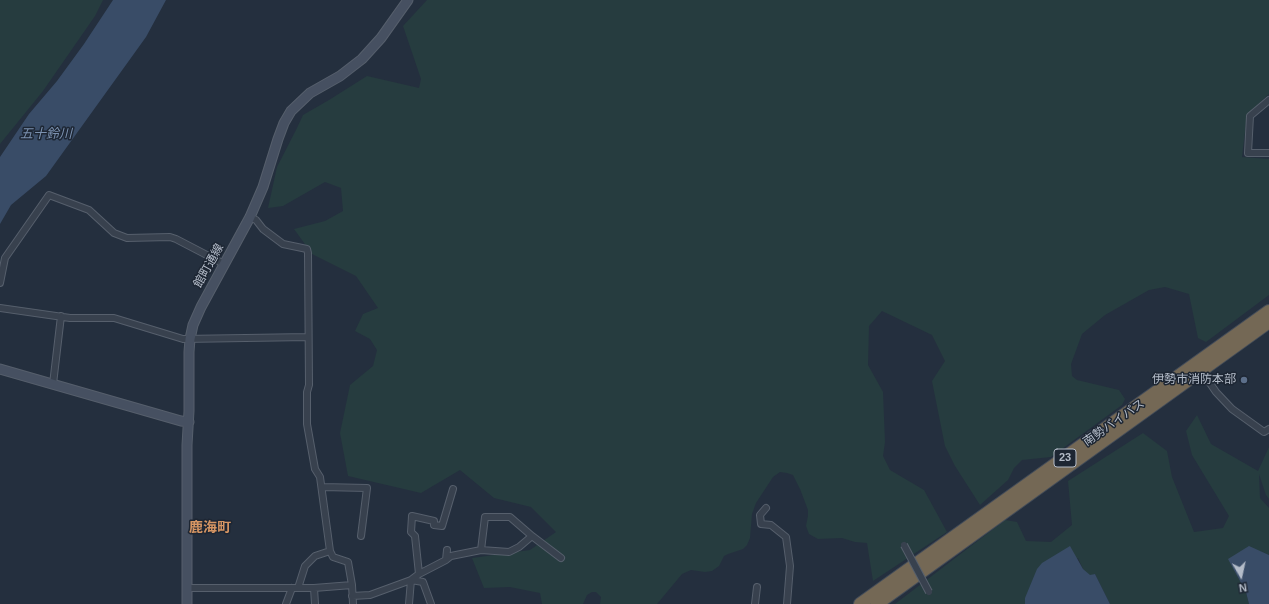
<!DOCTYPE html>
<meta charset="utf-8">
<style>
body{margin:0}
#map{position:relative;width:1269px;height:604px;overflow:hidden;background:#242f3e;font-family:Helvetica,sans-serif}
canvas{display:block}
.north{position:absolute;left:1221px;top:556px;width:40px;height:40px;-webkit-text-stroke:3px #1d2633;paint-order:stroke;rotate:171deg;font-size:11px;font-weight:700;line-height:16px;text-align:center;color:#b4bcc9}
.north::after{content:'';display:block;margin:auto;width:14px;height:18px;background:#b4bcc9;clip-path:polygon(50% 0,100% 100%,50% 72%,0 100%)}
</style>
<div id="map">
<canvas width="1269" height="604"></canvas>
<div class="north">N</div>
</div>
<script>
const g = document.querySelector('canvas').getContext('2d');
g.lineJoin = 'round';
function fill(path, color) {
  g.fillStyle = color;
  g.fill(path, 'evenodd');
}
function shape(rows) {
  const path = new Path2D();
  for (const r of rows) {
    path.moveTo(r[0], r[1]);
    for (let i = 2; i < r.length; i += 2) path.lineTo(r[i], r[i + 1]);
  }
  return path;
}
function trace(path, color, width, dash) {
  g.strokeStyle = color;
  g.lineWidth = width;
  g.lineCap = dash ? 'butt' : 'round';
  g.setLineDash(dash || []);
  g.stroke(path);
}
function write(font, color, halo, rows, align = 'center') {
  g.font = font + ' Helvetica,"Noto Sans JP",sans-serif';
  g.lineWidth = 3;
  g.setLineDash([]);
  g.textBaseline = 'middle';
  g.strokeStyle = halo;
  g.fillStyle = color;
  for (const [text, x, y, turn = 0] of rows) {
    g.save();
    g.translate(x, y);
    g.rotate((+turn || 0) * Math.PI / 180);
    g.textAlign = isNaN(turn) ? turn : align;
    if (halo) g.strokeText(text, 0, 0);
    g.fillText(text, 0, 0);
    g.restore();
  }
}
fill(shape([
 [0,0,103,0,95,16,43,91,0,144],
 [427,0,1269,0,1269,94,1247,115,1242,157,1269,159,1269,295,1206,342,1198,338,1189,294,1165,287,1149,290,1105,315,1082,334,1071,364,1072,376,1077,380,1119,390,1125,399,1122,405,1051,457,1022,460,1014,468,1008,480,980,505,955,466,945,446,932,381,945,361,932,335,882,311,869,326,868,365,883,392,885,442,883,456,890,470,924,490,947,532,873,581,867,543,855,542,842,538,818,539,809,534,806,526,808,516,808,510,800,489,793,475,787,473,780,472,773,477,756,503,752,514,750,538,747,545,743,549,728,554,724,556,719,566,712,571,705,572,691,570,682,574,657,604,600,604,601,597,596,592,592,592,587,595,583,604,542,604,540,593,510,587,484,588,472,558,530,550,556,532,531,507,494,498,460,470,421,493,348,476,340,433,350,385,373,366,377,350,370,339,355,331,363,314,378,308,356,276,312,254,294,229,325,221,343,211,341,188,325,182,283,206,268,208,277,167,297,128,303,115,329,100,367,76,419,88,421,79,403,26],
 [1197,415,1211,444,1258,471,1269,447,1269,499,1266,495,1259,474,1260,498,1269,508,1269,555,1260,551,1237,575,1246,592,1249,604,1110,604,1095,574,1090,576,1083,569,1078,558,1025,598,1025,604,895,604,1005,520,1017,522,1026,541,1051,542,1072,525,1068,481,1143,433,1167,451,1172,477,1194,532,1223,528,1229,516,1192,455,1186,431]
]), '#263c3f');
fill(shape([
 [113,0,166,0,146,37,46,176,11,205,0,224,0,157,29,114,57,81,84,44],
 [1070,546,1083,569,1090,575,1095,574,1110,604,1025,604,1025,598,1037,569,1042,563],
 [1249,546,1269,555,1269,604,1249,604,1246,592,1228,559]
]), '#394c67');
const street = shape([
 [1269,100,1250,116,1248,153,1269,153],
 [250,217,256,220,263,229,283,244,307,249,308,253,309,385,307,392,307,424,315,469,320,477,330,551,333,557,348,562,352,585,353,604],
 [0,283,5,258,49,195,89,210,114,233,127,238,170,237,176,239,224,264],
 [0,308,70,318,114,318,183,339,308,337],
 [1201,370,1216,392,1232,409,1264,432,1269,429],
 [53,384,61,316],
 [322,487,367,488,361,536],
 [766,508,760,515,761,524,771,525,786,537,790,566,787,604],
 [481,550,485,517,510,517,532,536],
 [446,560,451,556,481,550,509,552,519,547,532,536,561,558],
 [419,574,415,536,411,532,412,516,434,521,434,525,442,526,453,489],
 [411,580,423,582,431,604],
 [188,588,314,588,352,585],
 [298,588,305,566,315,556,330,551],
 [314,588,315,604],
 [352,596,370,595,411,580,419,574,446,560,447,550],
 [286,604,292,588],
 [409,604,411,580],
 [755,604,757,587]
]);
const secondary = shape([
 [0,369,181,421,189,422],
 [187,604,187,445,189,411,189,352,190,339,193,325,201,307,250,217,263,187,278,139,284,123,291,111,310,93,340,76,362,59,381,38,408,0]
]);
const highway = shape([
 [860,604,1269,311],
 [877,604,1269,322]
]);
trace(street, '#565f6c', 8);
trace(secondary, '#565f6c', 11);
trace(highway, '#434c59', 14);
trace(street, '#38414e', 6);
trace(secondary, '#465061', 9);
trace(highway, '#746855', 12);
const streetBridge = shape([
 [904,545,929,592]
]);
trace(streetBridge, '#565f6c', 8, []);
trace(streetBridge, '#38414e', 6);
for (const [x, y, r, color] of [
 [1244,380,4,"#5c6f8a"]
]) {
  const dot = new Path2D();
  dot.arc(x, y, r, 0, 2 * Math.PI);
  g.fillStyle = color;
  g.fill(dot);
  trace(dot, '#1d2633', 1.5);
}
for (const [x, y, w] of [
 [1065,458,22]
]) {
  const box = new Path2D();
  box.roundRect(x - w / 2, y - 9, w, 18, 3);
  g.fillStyle = '#1d2633';
  g.fill(box);
  trace(box, '#b4bcc9', 1);
}
write('bold 11px', '#b4bcc9', null, [
 ["23",1065,458]
]);
write('12px', '#b4bcc9', '#1d2633', [
 ["館町通線",209,266,-61],
 ["南勢バイパス",1114,423,-35]
]);
write('12px', '#b4bcc9', '#1d2633', [
 ["伊勢市消防本部",1236,380]
], 'right');
write('italic 13px', '#7c92b1', '#1d2633', [
 ["五十鈴川",46,134]
]);
write('bold 14px', '#d59563', '#1d2633', [
 ["鹿海町",210,528]
]);
</script>
